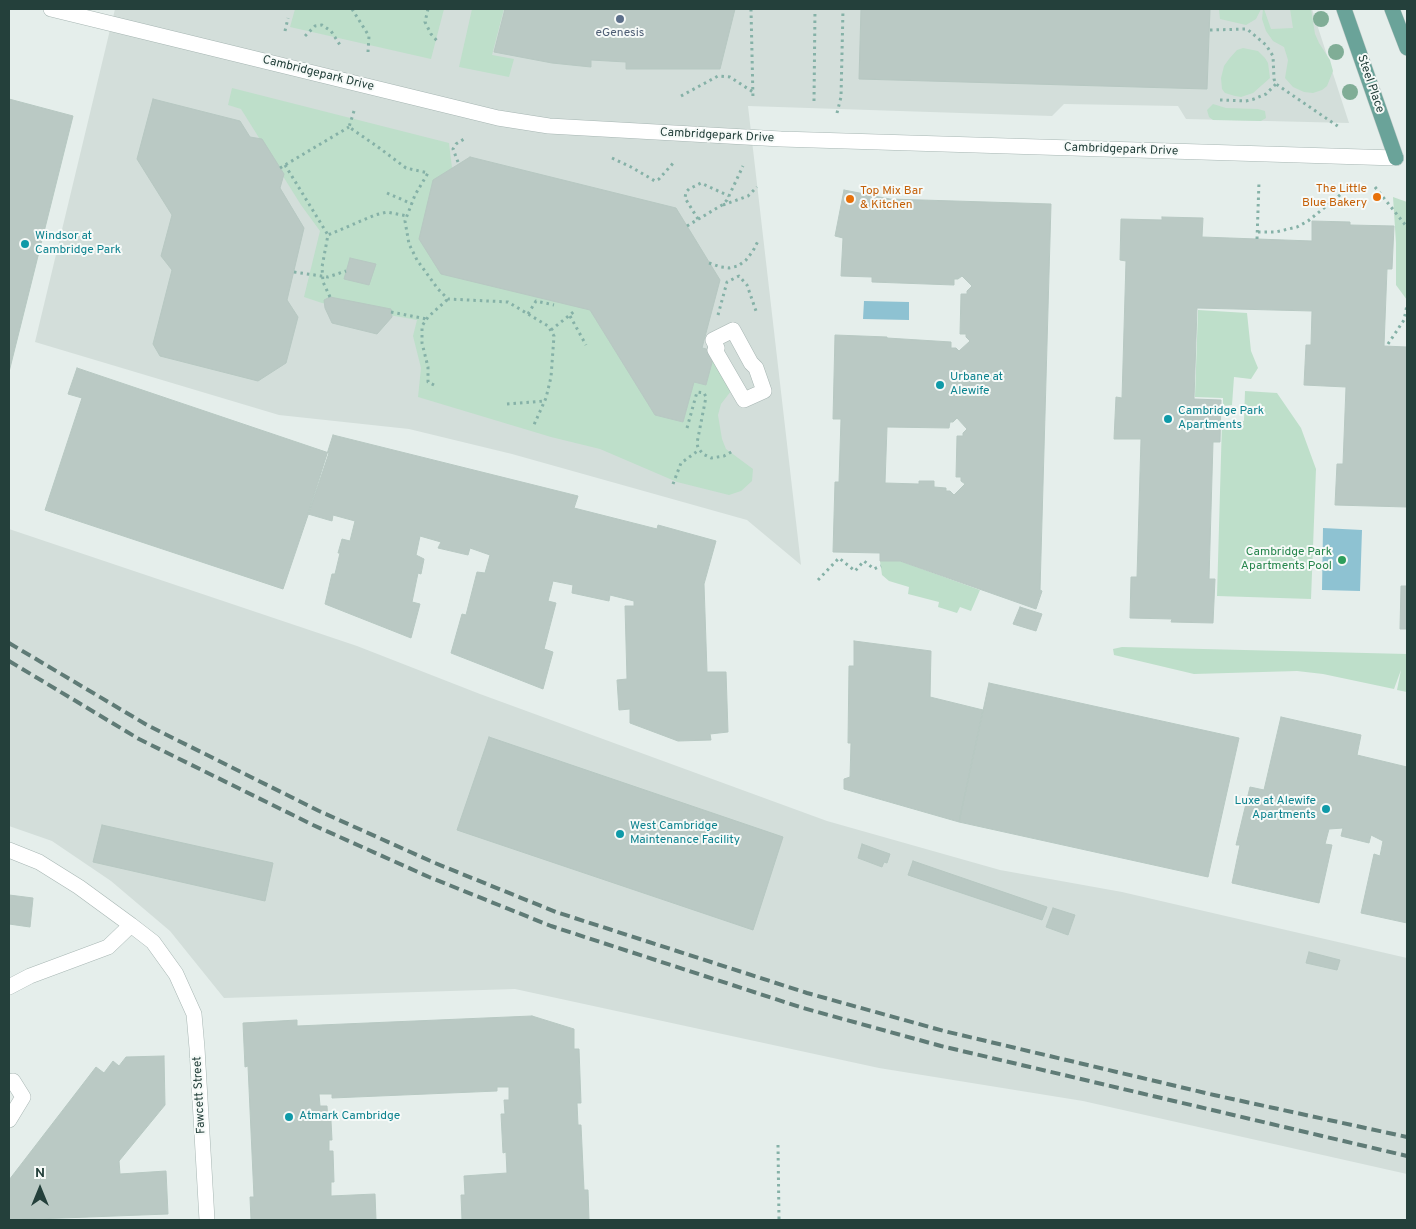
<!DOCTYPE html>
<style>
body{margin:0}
#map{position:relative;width:1416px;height:1229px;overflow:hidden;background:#e5eeeb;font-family:Overpass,sans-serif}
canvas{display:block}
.frame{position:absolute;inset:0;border:10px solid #24403b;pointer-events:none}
.north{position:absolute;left:15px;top:1164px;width:50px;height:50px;-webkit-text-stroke:4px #f6faf8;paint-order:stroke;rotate:0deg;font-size:14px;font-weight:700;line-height:20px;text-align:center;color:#24403b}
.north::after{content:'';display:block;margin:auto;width:18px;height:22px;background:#24403b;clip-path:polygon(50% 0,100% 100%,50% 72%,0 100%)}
</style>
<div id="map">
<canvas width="1416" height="1229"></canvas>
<div class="frame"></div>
<div class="north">N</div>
</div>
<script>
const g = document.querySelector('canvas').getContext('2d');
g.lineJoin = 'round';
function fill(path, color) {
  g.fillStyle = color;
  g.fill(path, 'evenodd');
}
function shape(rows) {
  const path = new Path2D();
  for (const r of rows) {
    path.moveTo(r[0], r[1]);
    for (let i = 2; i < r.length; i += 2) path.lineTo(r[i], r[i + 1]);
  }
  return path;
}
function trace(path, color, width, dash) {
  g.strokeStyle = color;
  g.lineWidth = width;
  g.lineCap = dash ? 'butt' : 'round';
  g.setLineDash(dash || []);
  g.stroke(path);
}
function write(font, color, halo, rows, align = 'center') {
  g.font = font + ' Overpass,sans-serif';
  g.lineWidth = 4;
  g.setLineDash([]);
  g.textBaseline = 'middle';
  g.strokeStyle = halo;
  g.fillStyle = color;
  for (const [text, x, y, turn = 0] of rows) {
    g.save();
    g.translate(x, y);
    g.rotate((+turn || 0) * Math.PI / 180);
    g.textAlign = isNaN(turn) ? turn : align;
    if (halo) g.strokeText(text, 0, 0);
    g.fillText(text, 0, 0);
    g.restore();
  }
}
fill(shape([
 [115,9,1312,9,1349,123,1186,119,1178,106,1064,104,1052,116,748,106,801,565,747,520,512,454,409,429,279,415,35,342],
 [9,529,357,646,480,694,827,821,1000,870,1122,892,1407,958,1407,1174,1083,1101,879,1068,515,989,224,998,170,931,111,881,52,841,9,826]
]), '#d3deda');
fill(shape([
 [295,9,444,9,431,59,290,27],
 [472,9,504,9,492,55,514,59,509,77,459,67],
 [1219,9,1261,9,1256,19,1246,25,1220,19],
 [1263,9,1264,9,1271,29,1293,28,1290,9,1311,9,1315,34,1319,43,1330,60,1333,71,1327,86,1322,90,1313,93,1304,92,1293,87,1285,78,1288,60,1284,47,1273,41,1266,31,1262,19],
 [1243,48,1258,51,1265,58,1268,63,1270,78,1253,93,1241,97,1235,96,1225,93,1222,89,1221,78,1224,66,1229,59,1237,50],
 [232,88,449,143,452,168,590,310,655,415,683,422,694,382,706,385,715,350,731,391,721,404,718,415,722,439,726,449,753,469,752,481,741,491,729,495,677,482,600,449,551,437,418,397,421,368,413,336,417,320,322,303,304,297,320,231,301,205,241,109,228,105],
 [1213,104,1226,108,1258,109,1265,111,1266,118,1261,121,1213,120,1209,117,1207,110],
 [1393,197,1407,202,1407,300,1396,285,1396,243],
 [1198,310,1247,313,1251,351,1258,368,1251,379,1234,377,1232,405,1223,406,1223,398,1195,397],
 [1245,391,1277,393,1301,428,1316,469,1311,599,1217,596,1222,422,1244,421],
 [880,561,900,561,980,590,971,611,960,607,957,613,938,607,939,602,908,594,909,587,889,581,882,575],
 [1122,647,1407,654,1407,692,1397,690,1401,670,1394,689,1323,674,1297,671,1194,674,1114,655,1113,649]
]), '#bedfca');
fill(shape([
 [864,301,909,302,909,320,863,319],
 [1323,528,1362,530,1360,591,1322,590]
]), '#8ec2d2');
const building = shape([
 [505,9,735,9,720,69,626,69,626,62,591,60,591,67,552,63,494,52,505,9],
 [861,9,1210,9,1207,89,859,79,861,9],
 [9,99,73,116,9,372,9,99],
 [153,99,240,121,250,137,262,139,284,174,280,188,304,228,287,300,298,317,286,363,258,381,160,356,153,344,172,270,161,256,172,215,137,159,153,99],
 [470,157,676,208,720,280,702,348,715,351,706,385,694,382,683,422,655,415,590,310,441,274,419,239,433,180,470,157],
 [844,190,890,199,1051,204,1040,590,1042,591,1036,609,900,561,880,561,880,553,833,552,835,482,839,482,841,419,833,419,835,335,887,337,887,338,951,342,951,348,956,348,959,351,970,341,966,337,966,334,960,334,961,294,967,294,967,291,972,286,962,276,958,279,954,279,954,285,872,282,872,277,841,276,843,238,835,236,844,190],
 [957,418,967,429,963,433,963,436,957,436,956,477,961,477,961,481,965,484,954,495,950,491,946,491,946,488,934,487,934,481,919,481,919,484,885,483,887,427,949,428,950,422,953,422,957,418],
 [1162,217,1203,218,1202,237,1312,241,1312,221,1350,222,1350,225,1394,226,1392,269,1387,269,1384,346,1407,347,1407,507,1335,505,1337,464,1343,464,1346,387,1304,385,1306,345,1311,345,1312,311,1197,308,1194,399,1221,400,1220,442,1213,442,1209,579,1215,579,1213,623,1171,622,1172,619,1130,618,1131,577,1137,577,1141,439,1114,439,1116,397,1122,398,1126,261,1120,260,1121,219,1162,220,1162,217],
 [350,258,376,264,369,285,344,279,350,258],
 [330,297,391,309,392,317,377,334,332,323,325,308,324,300,330,297],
 [77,368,329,453,283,589,45,510,82,398,68,394,77,368],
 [333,435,578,496,574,508,657,529,658,525,716,541,704,584,707,672,726,672,728,732,710,734,711,740,678,741,630,723,630,709,619,710,617,680,627,679,625,606,634,606,634,601,610,595,609,601,572,593,573,585,553,581,548,601,556,603,544,649,553,652,543,689,451,653,462,614,466,615,477,572,485,573,490,555,470,548,468,555,438,548,441,542,420,536,416,555,424,559,421,574,418,573,412,602,420,604,411,638,325,604,332,574,335,574,340,553,338,553,342,539,350,541,355,521,333,515,332,521,308,514,333,435],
 [1407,584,1407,629,1400,629,1401,586,1407,586,1407,584],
 [1020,607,1042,614,1036,631,1013,624,1020,607],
 [854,641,931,651,930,697,983,710,959,822,844,789,844,779,850,777,851,743,848,743,849,666,854,666,854,641],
 [989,683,1239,738,1208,877,959,822,989,683],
 [1281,717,1361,735,1357,755,1407,767,1407,923,1361,913,1374,854,1380,856,1383,841,1371,835,1369,843,1341,836,1343,828,1329,829,1325,844,1332,845,1319,903,1232,883,1240,845,1236,845,1250,787,1264,790,1281,717],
 [489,737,783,837,753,930,457,830,489,737],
 [102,825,273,863,265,901,93,862,102,825],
 [862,844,890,854,887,863,884,862,882,867,858,858,862,844],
 [913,861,1047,907,1042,920,908,875,913,861],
 [9,895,33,898,30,927,9,924,9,895],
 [1053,908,1075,915,1068,935,1046,927,1053,908],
 [1309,952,1340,960,1337,970,1306,963,1309,952],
 [532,1016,574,1029,574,1049,579,1049,581,1103,577,1103,578,1125,581,1125,584,1190,588,1190,589,1220,462,1220,461,1195,465,1195,464,1176,507,1173,506,1152,503,1153,501,1114,505,1114,504,1100,509,1100,509,1087,497,1087,497,1091,332,1098,332,1094,319,1094,320,1106,327,1106,328,1121,331,1121,332,1140,329,1140,329,1151,333,1151,334,1182,331,1182,331,1196,375,1194,376,1220,251,1220,250,1197,254,1197,248,1066,245,1067,243,1023,297,1020,297,1026,532,1016],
 [164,1056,165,1105,119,1161,120,1174,166,1171,168,1214,9,1220,9,1180,96,1067,104,1073,113,1061,119,1066,126,1057,164,1056]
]);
fill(building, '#bac9c4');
trace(building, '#b7c8c2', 1);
const minor = shape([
 [51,9,498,118,549,126,781,139,1396,158],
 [733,330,751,363,756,368,764,391,744,400,715,350,717,348,713,340,733,330],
 [9,850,39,862,79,887,131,925,153,942,176,974,194,1014,197,1048,207,1220],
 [9,987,30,976,108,947,131,925],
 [9,1083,13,1081,23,1097,9,1120]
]);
const major = shape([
 [1344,9,1396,158],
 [1392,9,1407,48]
]);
trace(minor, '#a7b6b3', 16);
trace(major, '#c2cac8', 16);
trace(shape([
 [352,9,369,36,368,52],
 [428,9,425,22,431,34,438,42],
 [751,9,753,99],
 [1210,30,1247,29,1266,45,1273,56,1274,79,1276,84,1339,127],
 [285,31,288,18],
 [305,36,315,26,322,25,331,31,340,45],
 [681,96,718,76,730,77,753,92],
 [1220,100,1246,101,1254,99,1266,94,1276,84],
 [814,101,815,9],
 [354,111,349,127,378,147,406,168,428,173,415,195,405,221,409,244,417,260,438,289,448,299,508,302,548,326,554,336,551,377,546,398,533,427],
 [837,113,841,97,843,9],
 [612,158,631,167,655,181,659,179,675,161],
 [458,162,453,149,456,144,464,139],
 [285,165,328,235],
 [280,168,349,127],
 [1375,187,1407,227],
 [387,193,412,204],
 [723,205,748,196,757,187],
 [698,219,685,198,686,192,689,189,701,183,729,196],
 [687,226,722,205,727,200,743,166],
 [1258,232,1276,232,1297,227,1308,221,1351,186],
 [1257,239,1259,182],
 [709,263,721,267,729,268,738,266,746,260,753,251,758,241],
 [294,272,328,277,346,271],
 [330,297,323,282,322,267,328,235,375,215,387,212,407,216],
 [391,312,427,319],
 [528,314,536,301,554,305],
 [718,315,727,282,739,276,747,285,756,311],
 [570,316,586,345],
 [551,330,576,310],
 [1388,344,1404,320,1407,305],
 [434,385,428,382,428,367,422,343,422,326,428,317,448,299],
 [507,404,544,401],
 [687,428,697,392,704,393,706,397,697,443,698,448,703,454,711,458,724,456,733,451],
 [673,484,681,463,699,450],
 [818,580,839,558,855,571,864,561,874,569,881,566],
 [778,1145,779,1220]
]), '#85b1a7', 3, [2.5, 4]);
trace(minor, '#fff', 15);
trace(major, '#6aa399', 15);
trace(shape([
 [9,643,147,725,319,811,435,863,556,912,807,993,944,1031,1214,1095,1407,1137],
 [9,661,139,739,313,825,429,877,551,926,803,1008,941,1046,1407,1156]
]), '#5f7b76', 4, [10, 5]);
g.fillStyle = '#80ad96';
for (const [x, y] of [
 [1321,19],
 [1336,52],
 [1350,92]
]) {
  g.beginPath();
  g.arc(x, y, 8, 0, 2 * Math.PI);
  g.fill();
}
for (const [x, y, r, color] of [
 [620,19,5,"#5c6f8a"],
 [1377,197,5,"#e8710a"],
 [850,199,5,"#e8710a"],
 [25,244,5,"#0f9aa8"],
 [940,385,5,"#0f9aa8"],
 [1168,419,5,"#0f9aa8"],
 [1342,560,5,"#2e9e5b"],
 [1326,809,5,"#0f9aa8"],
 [620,834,5,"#0f9aa8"],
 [289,1117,5,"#0f9aa8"]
]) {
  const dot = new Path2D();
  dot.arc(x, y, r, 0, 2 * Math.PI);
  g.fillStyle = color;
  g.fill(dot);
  trace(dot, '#f6faf8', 2);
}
write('12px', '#4e5e75', '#f6faf8', [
 ["eGenesis",620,34]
]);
write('12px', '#24403b', '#f6faf8', [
 ["Cambridgepark Drive",318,74,14],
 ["Steel Place",1370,84,71],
 ["Cambridgepark Drive",717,136,3],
 ["Cambridgepark Drive",1121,150,2],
 ["Fawcett Street",200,1095,-93]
]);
write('12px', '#c56008', '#f6faf8', [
 ["The Little",1367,190],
 ["Blue Bakery",1367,204],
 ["Top Mix Bar",860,192,"left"],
 ["& Kitchen",860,206,"left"]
], 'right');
write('12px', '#0d838f', '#f6faf8', [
 ["Windsor at",35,237],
 ["Cambridge Park",35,251],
 ["Urbane at",950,378],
 ["Alewife",950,392],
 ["Cambridge Park",1178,412],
 ["Apartments",1178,426],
 ["Luxe at Alewife",1316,802,"right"],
 ["Apartments",1316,816,"right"],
 ["West Cambridge",630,827],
 ["Maintenance Facility",630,841],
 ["Atmark Cambridge",299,1117]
], 'left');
write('12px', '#27864d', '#f6faf8', [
 ["Cambridge Park",1332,553],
 ["Apartments Pool",1332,567]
], 'right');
</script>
